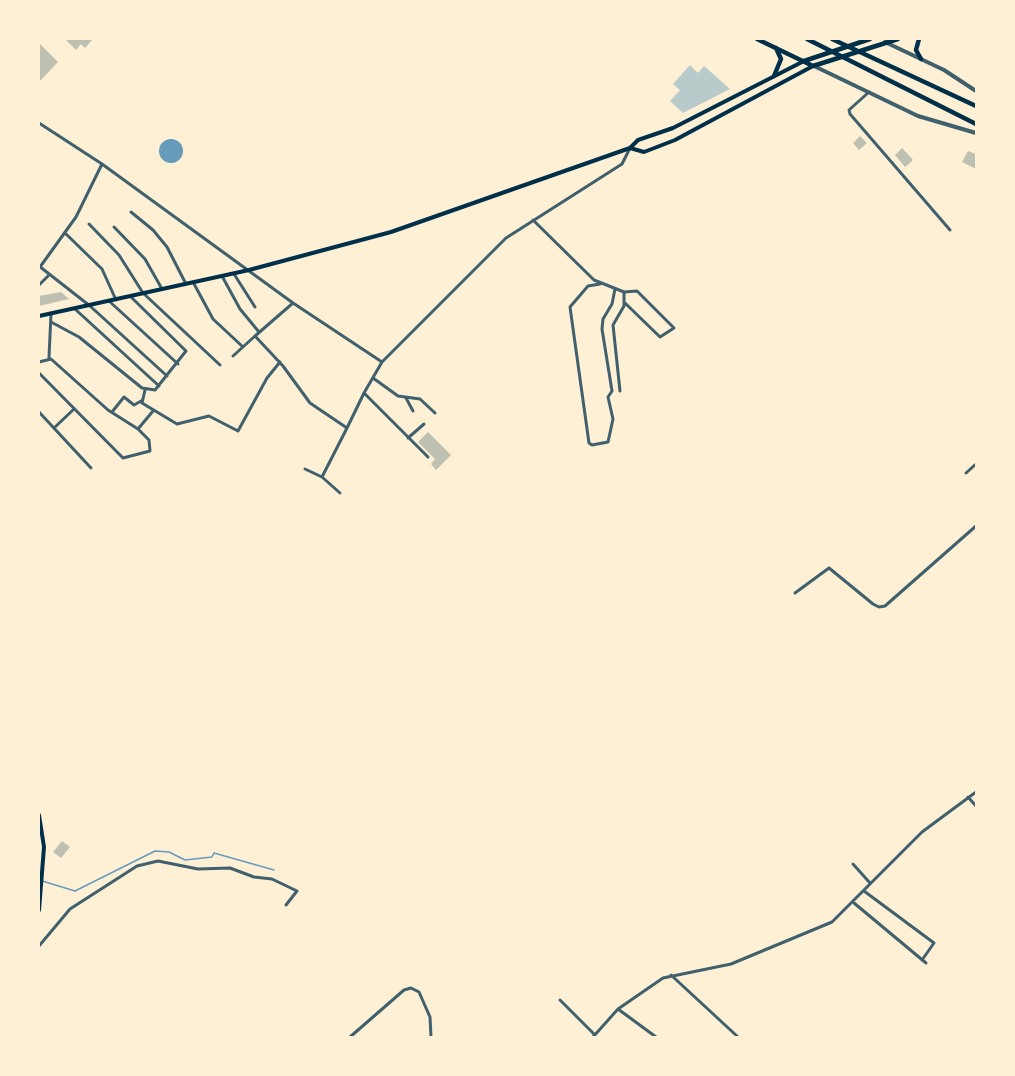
<!DOCTYPE html>
<style>
body{margin:0}
#map{position:relative;width:1015px;height:1076px;overflow:hidden;background:#fdf0d5;font-family:Lato,sans-serif}
canvas{display:block}
.frame{position:absolute;inset:0;border:40px solid #fdf0d5;pointer-events:none}
</style>
<div id="map">
<canvas width="1015" height="1076"></canvas>
<div class="frame"></div>
</div>
<script>
const g = document.querySelector('canvas').getContext('2d');
g.lineJoin = 'round';
function fill(path, color) {
  g.fillStyle = color;
  g.fill(path, 'evenodd');
}
function shape(rows) {
  const path = new Path2D();
  for (const r of rows) {
    if (r.length === 3) {
      path.moveTo(r[0] + r[2], r[1]);
      path.arc(r[0], r[1], r[2], 0, 2 * Math.PI);
      continue;
    }
    path.moveTo(r[0], r[1]);
    for (let i = 2; i < r.length; i += 2) path.lineTo(r[i], r[i + 1]);
  }
  return path;
}
function trace(path, color, width, dash) {
  g.strokeStyle = color;
  g.lineWidth = width;
  g.lineCap = dash ? 'butt' : 'round';
  g.setLineDash(dash || []);
  g.stroke(path);
}
fill(shape([
 [690,65,698,73,704,66,730,89,683,113,670,101,680,90,673,84]
]), '#b9caca');
fill(shape([
 [171,151,12]
]), '#669bbc');
trace(shape([
 [39,880,75,891,155,851,169,852,185,860,212,857,214,853,274,870]
]), '#669bbc', 1.5);
fill(shape([
 [65,39,93,39,85,48,81,44,76,50],
 [39,43,58,62,39,82],
 [860,136,867,143,859,150,853,143],
 [902,148,913,160,905,167,895,155],
 [968,151,976,154,976,169,962,162],
 [61,292,69,299,39,306,39,296],
 [428,432,451,455,436,470,431,464,435,459,418,442],
 [62,841,70,847,61,858,53,852]
]), '#bec0b2');
trace(shape([
 [869,92,849,110,850,114,950,230],
 [39,123,102,164,293,303,382,362,506,238,622,164,630,148],
 [131,212,153,230,167,247,186,284],
 [533,220,594,280,624,292,637,291,674,328,660,337,625,303],
 [89,224,119,255,143,293,220,365],
 [114,227,145,259,162,289],
 [66,234,102,269,116,300],
 [39,266,90,306,167,376],
 [40,267,76,217,102,164],
 [234,274,255,307],
 [222,276,240,309,259,332],
 [193,282,213,319,243,347],
 [600,284,588,286,570,307,589,443,592,445,608,442,613,419,608,397,612,391,602,329,603,319,612,304,615,289],
 [39,285,48,276],
 [109,301,178,364],
 [293,303,255,336,283,366,310,403,347,428,364,393],
 [75,309,159,386],
 [51,322,79,337,142,388,155,390,186,351,131,297],
 [233,356,255,336],
 [49,357,51,314],
 [39,362,51,359,108,410,138,429],
 [382,362,364,393,428,457],
 [39,373,123,458,150,451,149,440,138,429,153,411],
 [373,378,398,396,420,399,435,413],
 [145,390,142,403,177,424,209,416,238,431,267,378,280,362],
 [620,391,613,325,624,306,624,292],
 [406,398,413,411],
 [39,412,91,468],
 [112,412,124,397,134,405,141,401],
 [54,428,74,409],
 [408,438,424,424],
 [305,469,322,477,347,428],
 [966,473,976,464],
 [322,477,340,493],
 [795,593,829,568,873,604,879,607,885,606,976,526],
 [968,797,976,806],
 [853,864,870,883],
 [864,891,934,943,922,960],
 [854,903,926,963],
 [39,946,70,909,137,866,158,861,198,869,230,868,254,877,272,879,297,891,286,905],
 [671,975,738,1037],
 [560,1000,595,1035],
 [618,1009,656,1037],
 [350,1037,404,990,411,988,419,992,430,1017,431,1037],
 [593,1037,618,1009,663,978,731,964,832,922,922,832,976,792]
]), '#3f606c', 3);
trace(shape([
 [885,42,944,70,976,91],
 [814,66,918,116,976,133]
]), '#3f606c', 4);
trace(shape([
 [630,148,644,152,675,140,813,66],
 [39,316,249,270,391,232,630,148,638,140,673,128,804,61],
 [39,815,44,847,39,910]
]), '#003049', 4);
trace(shape([
 [757,39,813,66,898,39],
 [919,39,916,50,921,59],
 [804,61,870,39],
 [774,76,781,59,776,48]
]), '#003049', 4.5);
trace(shape([
 [807,39,976,124],
 [832,39,976,106]
]), '#003049', 4.5);
</script>
